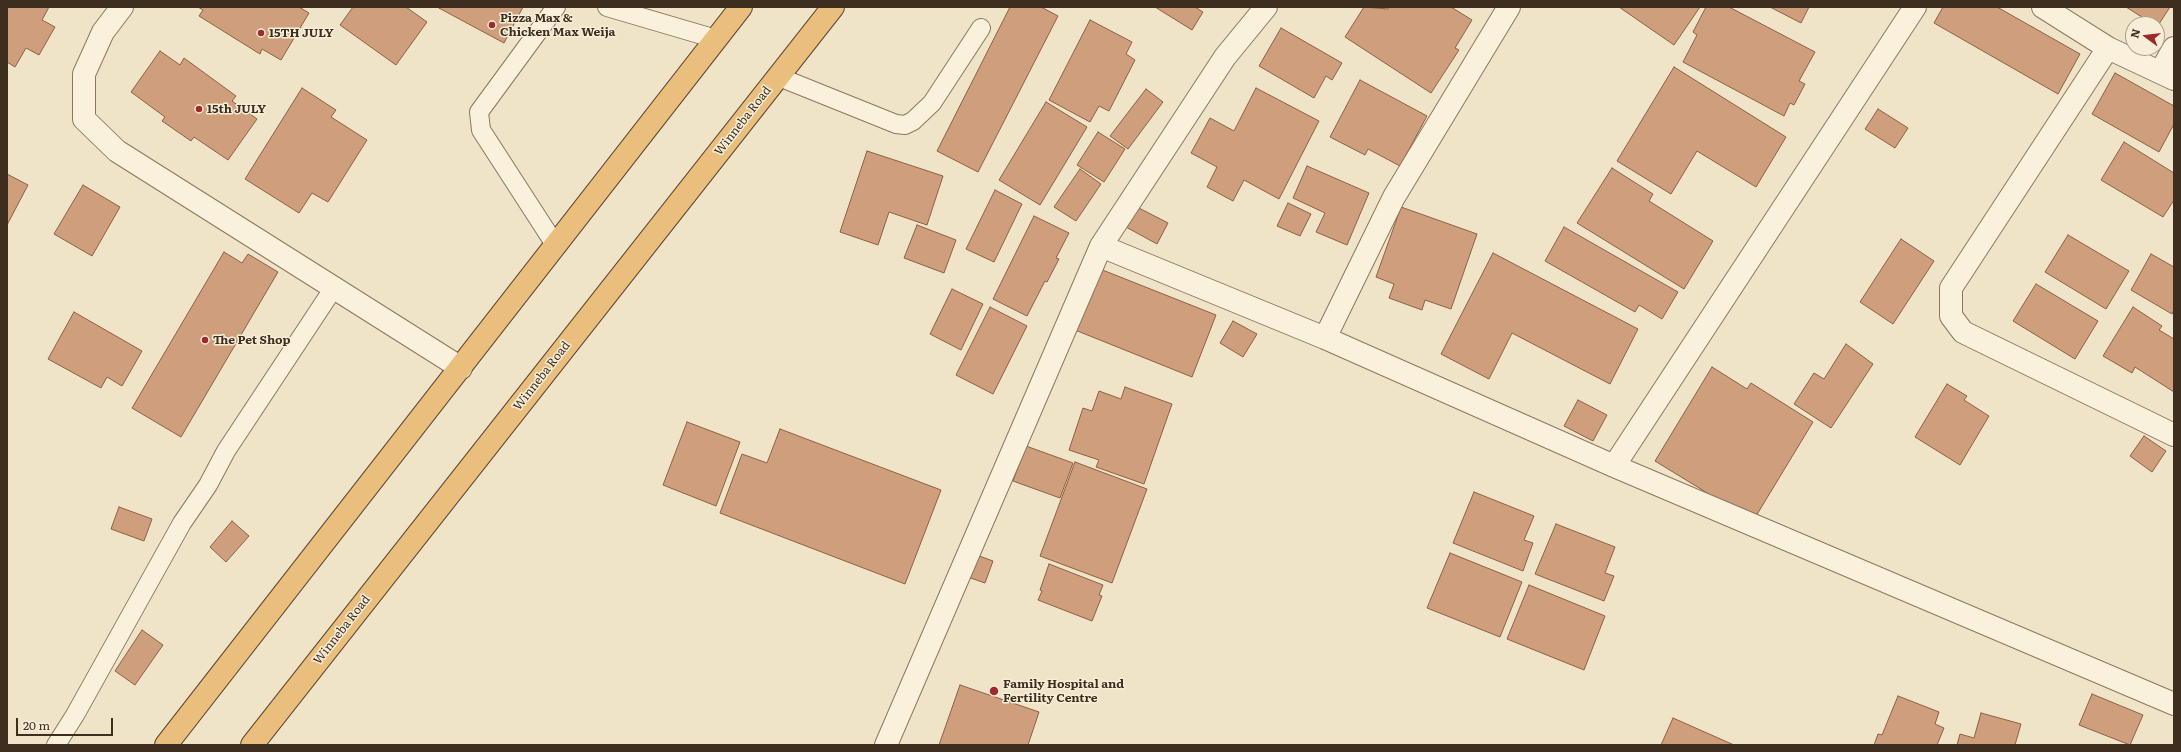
<!DOCTYPE html>
<style>
body{margin:0}
#map{position:relative;width:2181px;height:752px;overflow:hidden;background:#f0e4c8;font-family:Literata,serif}
canvas{display:block}
.frame{position:absolute;inset:0;border:8px solid #3d2e20;pointer-events:none}
.north{position:absolute;left:2125px;top:16px;width:40px;height:40px;box-sizing:border-box;background:#f7eed8;border:1px solid #ada18e;border-radius:50%;rotate:285deg;font-size:11px;font-weight:700;line-height:16px;text-align:center;color:#3d2e20}
.north::after{content:'';display:block;margin:auto;width:14px;height:18px;background:#9e2a2b;clip-path:polygon(50% 0,100% 100%,50% 72%,0 100%)}
.scale{position:absolute;left:16px;top:718px;width:97px;height:18px;box-sizing:border-box;border:2px solid #3d2e20;border-top:0;padding-left:5px;font-size:12px;line-height:14px;white-space:nowrap;color:#3d2e20;-webkit-text-stroke:3px #f7eed8;paint-order:stroke}
</style>
<div id="map">
<canvas width="2181" height="752"></canvas>
<div class="frame"></div>
<div class="north">N</div>
<div class="scale">20 m</div>
</div>
<script>
const g = document.querySelector('canvas').getContext('2d');
g.lineJoin = 'round';
function fill(path, color) {
  g.fillStyle = color;
  g.fill(path, 'evenodd');
}
function shape(rows) {
  const path = new Path2D();
  for (const r of rows) {
    path.moveTo(r[0], r[1]);
    for (let i = 2; i < r.length; i += 2) path.lineTo(r[i], r[i + 1]);
  }
  return path;
}
function trace(path, color, width, dash) {
  g.strokeStyle = color;
  g.lineWidth = width;
  g.lineCap = dash ? 'butt' : 'round';
  g.setLineDash(dash || []);
  g.stroke(path);
}
function write(font, color, halo, rows, align = 'center') {
  g.font = font + ' Literata,serif';
  g.lineWidth = 3;
  g.setLineDash([]);
  g.textBaseline = 'middle';
  g.strokeStyle = halo;
  g.fillStyle = color;
  for (const [text, x, y, turn = 0] of rows) {
    g.save();
    g.translate(x, y);
    g.rotate((+turn || 0) * Math.PI / 180);
    g.textAlign = isNaN(turn) ? turn : align;
    if (halo) g.strokeText(text, 0, 0);
    g.fillText(text, 0, 0);
    g.restore();
  }
}
const building = shape([
 [7,7,49,7,42,20,55,27,39,55,26,48,15,67,7,62,7,7],
 [198,7,299,7,309,13,281,60,262,49,260,54,199,16,203,10,198,7],
 [353,7,406,7,427,22,396,65,340,25,353,7],
 [437,7,523,7,504,43,437,7],
 [1010,7,1041,7,1058,16,978,172,937,151,1010,7],
 [1155,7,1195,7,1203,12,1192,30,1155,7],
 [1364,7,1388,9,1389,7,1451,7,1472,20,1455,48,1459,50,1431,93,1345,37,1364,7],
 [1619,7,1700,7,1674,45,1619,7],
 [1706,7,1729,7,1815,52,1799,81,1805,84,1794,105,1790,103,1784,116,1683,62,1697,35,1693,32,1706,7],
 [1770,7,1809,7,1801,23,1770,7],
 [1943,7,1997,7,2080,54,2058,94,1934,23,1943,7],
 [2126,7,2170,7,2157,27,2157,24,2153,24,2126,7],
 [1090,20,1132,42,1126,54,1135,60,1109,111,1099,106,1090,122,1049,100,1090,20],
 [1281,28,1342,63,1332,80,1326,76,1314,98,1259,66,1281,28],
 [160,51,180,65,184,58,236,96,232,101,257,119,228,160,194,137,191,141,162,121,165,117,131,92,160,51],
 [1674,67,1786,137,1756,187,1697,151,1671,194,1617,161,1674,67],
 [2115,73,2174,106,2174,124,2159,152,2092,114,2115,73],
 [1360,80,1427,116,1400,166,1368,149,1365,155,1330,137,1360,80],
 [302,88,336,110,331,117,367,140,328,202,312,193,299,213,245,179,302,88],
 [1256,88,1319,121,1279,199,1244,180,1233,201,1207,187,1217,167,1191,153,1210,118,1234,131,1256,88],
 [1146,89,1163,102,1128,149,1110,136,1146,89],
 [1046,102,1087,127,1040,205,999,180,1046,102],
 [1878,109,1908,128,1895,148,1865,129,1878,109],
 [1098,132,1125,149,1104,182,1077,165,1098,132],
 [2124,142,2174,173,2174,200,2163,217,2101,180,2124,142],
 [867,151,943,176,927,225,889,212,878,245,840,232,867,151],
 [1307,166,1369,193,1347,245,1316,232,1325,213,1293,198,1307,166],
 [1612,168,1653,194,1649,201,1713,241,1684,289,1577,223,1612,168],
 [1080,169,1101,184,1076,221,1054,207,1080,169],
 [7,174,28,185,7,225,7,174],
 [83,185,120,207,92,256,54,234,83,185],
 [995,190,1022,204,994,262,966,249,995,190],
 [1288,203,1311,214,1300,236,1277,226,1288,203],
 [1137,207,1168,223,1157,244,1126,227,1137,207],
 [1401,207,1477,234,1451,309,1425,300,1422,310,1389,298,1394,284,1376,277,1401,207],
 [1034,216,1069,233,1056,258,1059,259,1047,282,1045,281,1027,316,993,299,1034,216],
 [917,225,956,240,944,273,904,258,917,225],
 [1564,227,1678,292,1662,319,1639,305,1635,312,1545,261,1564,227],
 [2068,235,2129,271,2106,309,2045,272,2068,235],
 [1901,239,1934,261,1893,324,1860,302,1901,239],
 [224,252,242,263,248,254,278,272,181,437,132,408,224,252],
 [1493,253,1638,329,1610,384,1512,333,1489,379,1441,354,1493,253],
 [2151,254,2174,267,2174,310,2172,314,2131,290,2151,254],
 [1100,269,1216,315,1192,377,1075,330,1100,269],
 [2036,284,2098,321,2075,359,2013,321,2036,284],
 [952,289,983,304,961,350,930,334,952,289],
 [990,307,1027,326,993,394,956,375,990,307],
 [2133,307,2162,326,2159,330,2174,339,2174,392,2135,367,2132,373,2103,356,2133,307],
 [74,312,142,351,122,386,107,377,101,388,48,359,74,312],
 [1233,321,1257,334,1243,357,1220,343,1233,321],
 [1846,344,1873,364,1831,428,1794,404,1814,373,1824,379,1846,344],
 [1712,367,1747,389,1751,383,1813,422,1753,521,1655,461,1712,367],
 [1947,384,1967,396,1964,400,1989,416,1960,465,1915,437,1947,384],
 [1125,387,1172,404,1144,484,1096,467,1099,460,1069,450,1083,408,1092,411,1099,391,1121,399,1125,387],
 [1578,400,1607,415,1593,441,1564,426,1578,400],
 [687,422,740,442,716,506,663,485,687,422],
 [780,429,941,490,905,584,720,513,742,454,767,463,780,429],
 [2144,436,2166,451,2152,472,2130,456,2144,436],
 [1026,446,1073,463,1060,498,1013,481,1026,446],
 [1075,462,1147,489,1112,583,1040,556,1075,462],
 [1474,492,1534,516,1524,540,1533,543,1523,571,1453,543,1474,492],
 [119,507,152,519,144,541,111,529,119,507],
 [232,521,249,536,226,562,210,547,232,521],
 [1556,524,1615,547,1605,573,1614,576,1604,601,1535,574,1556,524],
 [1450,553,1522,582,1500,637,1427,608,1450,553],
 [974,554,993,561,985,583,965,576,974,554],
 [1049,564,1103,585,1099,595,1102,596,1092,621,1038,600,1042,591,1040,590,1049,564],
 [1529,585,1605,616,1584,670,1507,639,1529,585],
 [142,630,163,645,135,685,115,671,142,630],
 [960,685,1039,712,1028,745,939,745,960,685],
 [2092,694,2143,715,2130,745,2079,725,2092,694],
 [1898,696,1939,712,1935,724,1944,728,1937,745,1874,745,1878,734,1882,735,1898,696],
 [1981,713,2021,724,2015,745,1957,745,1960,734,1974,738,1981,713],
 [1673,718,1734,745,1661,745,1673,718]
]);
fill(building, '#cf9f7d');
trace(building, '#8d5f41', 1);
const service = shape([
 [556,7,479,112,481,130,556,246],
 [607,7,716,39],
 [779,77,896,124,905,125,913,121,932,103,981,28],
 [56,745,75,715,182,523,208,485,226,451,333,289]
]);
const minor = shape([
 [122,7,103,32,84,74,84,119,117,151,461,368],
 [2043,7,2108,48,2174,79],
 [2108,48,1951,288,1951,316,1963,332,2174,435],
 [2161,71,2174,48],
 [1101,246,1325,338,1614,466,2174,704],
 [1325,338,1394,197,1509,7],
 [1614,466,1915,7],
 [886,745,1101,246,1225,57,1266,7]
]);
const trunk = shape([
 [166,745,741,7],
 [252,745,833,7]
]);
trace(service, '#8d765c', 20);
trace(minor, '#8d765c', 24);
trace(trunk, '#5b4430', 24);
trace(service, '#faf1dc', 18);
trace(minor, '#faf1dc', 22);
trace(trunk, '#eabe7c', 22);
for (const [x, y, r, color] of [
 [492,25,4,"#9e2a2b"],
 [261,33,4,"#9e2a2b"],
 [199,109,4,"#9e2a2b"],
 [205,340,4,"#9e2a2b"],
 [994,691,5,"#9e2a2b"]
]) {
  const dot = new Path2D();
  dot.arc(x, y, r, 0, 2 * Math.PI);
  g.fillStyle = color;
  g.fill(dot);
  trace(dot, '#f7eed8', 1.5);
}
write('bold 12px', '#3d2e20', '#f7eed8', [
 ["Pizza Max &",500,18],
 ["Chicken Max Weija",500,32],
 ["15TH JULY",269,33],
 ["15th JULY",207,109],
 ["The Pet Shop",213,340],
 ["Family Hospital and",1003,684],
 ["Fertility Centre",1003,698]
], 'left');
write('12px', '#3d2e20', '#f7eed8', [
 ["Winneba Road",743,121,-52],
 ["Winneba Road",542,376,-52],
 ["Winneba Road",342,630,-52]
]);
</script>
